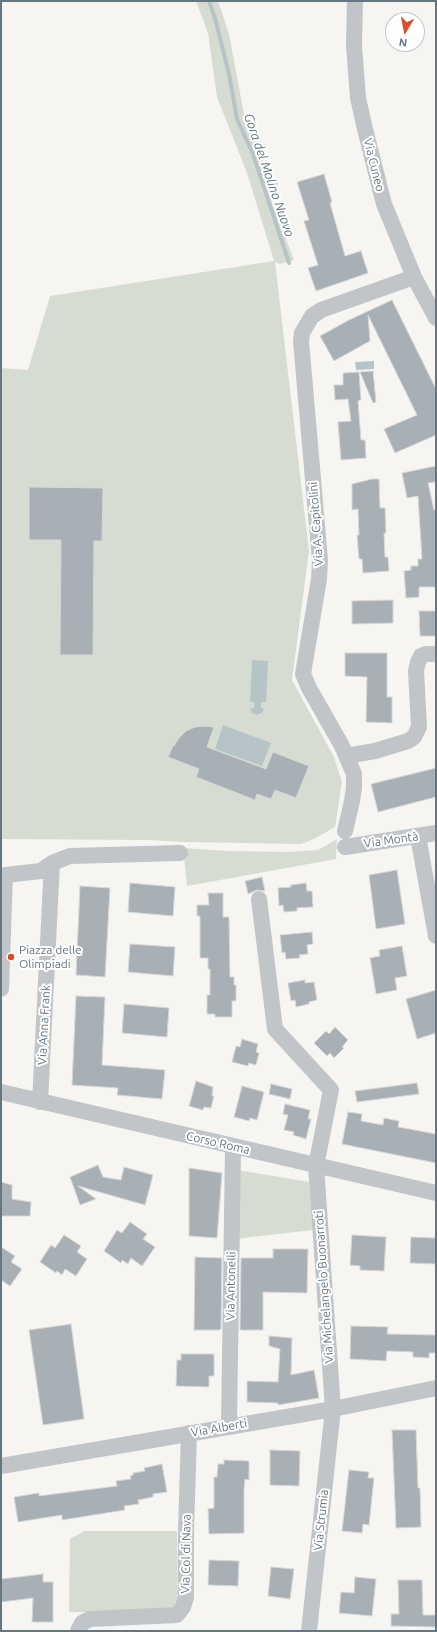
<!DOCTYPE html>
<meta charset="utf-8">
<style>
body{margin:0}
#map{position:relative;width:437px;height:1632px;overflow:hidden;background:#f6f5f2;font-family:Ubuntu,sans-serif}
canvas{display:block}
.frame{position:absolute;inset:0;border:2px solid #657683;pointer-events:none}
.north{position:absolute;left:385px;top:12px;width:40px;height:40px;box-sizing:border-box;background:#fff;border:1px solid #c1c8cd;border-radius:50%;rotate:190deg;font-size:11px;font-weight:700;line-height:16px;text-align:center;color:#657683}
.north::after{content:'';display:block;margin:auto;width:14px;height:18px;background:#e04c28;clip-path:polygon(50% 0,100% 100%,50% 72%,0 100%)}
</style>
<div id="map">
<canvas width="437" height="1632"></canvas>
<div class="frame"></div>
<div class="north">N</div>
</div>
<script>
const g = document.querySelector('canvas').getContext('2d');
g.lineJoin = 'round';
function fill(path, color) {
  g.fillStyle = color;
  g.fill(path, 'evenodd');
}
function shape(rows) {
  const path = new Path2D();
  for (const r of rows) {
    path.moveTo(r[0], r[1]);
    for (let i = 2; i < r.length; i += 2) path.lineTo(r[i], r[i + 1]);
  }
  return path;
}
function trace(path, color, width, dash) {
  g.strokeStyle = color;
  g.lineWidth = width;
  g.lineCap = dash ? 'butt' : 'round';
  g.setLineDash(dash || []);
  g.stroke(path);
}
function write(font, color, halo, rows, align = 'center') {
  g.font = font + ' Ubuntu,sans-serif';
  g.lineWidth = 4;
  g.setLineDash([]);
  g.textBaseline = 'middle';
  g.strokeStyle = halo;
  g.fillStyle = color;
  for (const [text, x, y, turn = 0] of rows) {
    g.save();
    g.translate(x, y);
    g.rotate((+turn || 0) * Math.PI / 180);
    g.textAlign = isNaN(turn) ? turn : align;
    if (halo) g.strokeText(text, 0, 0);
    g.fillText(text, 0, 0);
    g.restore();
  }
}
fill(shape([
 [196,1,218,1,229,34,244,114,272,182,265,184,294,260,280,264,275,262,309,551,292,680,334,757,342,782,335,827,314,839,301,844,185,842,149,840,1,839,1,368,28,370,50,296,274,261,247,173,217,97,208,33],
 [337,839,336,859,187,886,183,848,229,851,288,852,318,850],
 [238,1170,309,1182,313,1230,235,1239],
 [84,1531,177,1531,178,1603,171,1611,155,1613,69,1612,70,1539]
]), '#d7dcd3');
fill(shape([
 [374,361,374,369,356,370,355,362],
 [252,660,268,661,266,702,261,702,261,708,264,709,263,712,257,715,252,713,250,708,254,708,254,702,250,702],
 [223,725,271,743,262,766,215,749]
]), '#b6c4c7');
trace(shape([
 [209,1,215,18,229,74,237,119,253,154,289,263]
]), '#b6c4c7', 4);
const building = shape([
 [324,174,332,202,330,203,345,256,361,251,368,273,316,291,308,268,318,265,304,221,309,220,297,182,324,174],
 [392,300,436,389,436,435,395,453,384,429,417,415,368,315,370,341,334,361,320,336,349,320,392,300],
 [373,371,376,402,373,403,360,372,373,371],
 [359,372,361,400,358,401,361,440,365,440,366,458,341,460,338,422,351,421,348,399,335,400,334,385,343,385,343,373,359,372],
 [436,466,436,482,428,483,434,510,436,509,436,587,419,587,419,597,406,598,404,571,411,570,411,566,418,566,418,559,422,559,418,496,407,498,402,473,436,466],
 [372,479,379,479,380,508,385,508,386,533,384,533,385,557,388,557,389,571,363,573,362,559,359,559,357,535,359,535,358,509,352,510,352,484,372,479],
 [29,487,103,488,102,541,94,541,93,655,60,655,61,540,29,540,29,487],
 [393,600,393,623,352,624,352,601,393,600],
 [419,611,436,611,436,636,420,636,419,611],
 [345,653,387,653,387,697,392,697,392,723,366,722,367,677,345,676,345,653],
 [204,726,214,727,207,747,266,769,273,752,309,766,296,798,275,790,271,799,257,794,255,800,196,777,199,769,168,757,173,746,174,746,179,738,186,731,195,727,204,726],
 [436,768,436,797,378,812,371,784,436,768],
 [397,870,405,924,376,929,369,875,397,870],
 [262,877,265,891,257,890,248,894,245,881,262,877],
 [130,883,175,887,173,916,128,912,130,883],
 [306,883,307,891,312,891,313,907,297,908,297,911,284,912,283,905,279,906,278,888,291,887,291,885,306,883],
 [80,886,110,888,105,977,76,975,80,886],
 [208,893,223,893,223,917,229,917,230,977,234,977,234,985,236,985,236,1001,232,1001,232,1017,215,1017,215,1014,207,1014,207,995,210,995,210,969,208,969,208,958,200,958,200,916,197,916,197,905,209,905,208,893],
 [312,932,313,944,307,945,308,954,299,955,300,958,286,959,285,952,282,953,280,935,312,932],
 [130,944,175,947,173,976,128,972,130,944],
 [402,946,407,976,395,978,397,990,376,994,370,958,380,956,379,950,402,946],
 [305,980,305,983,314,982,317,1000,309,1002,309,1004,296,1007,295,1000,291,1001,288,983,305,980],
 [436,990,436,1033,417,1039,406,999,436,990],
 [76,996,105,997,102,1065,165,1070,162,1099,117,1095,118,1088,72,1085,76,996],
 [124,1004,169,1008,167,1037,122,1033,124,1004],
 [335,1027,348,1040,342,1047,344,1048,334,1058,330,1053,327,1056,314,1043,326,1031,329,1034,335,1027],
 [242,1039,258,1044,256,1052,259,1053,256,1065,249,1063,248,1066,232,1062,236,1046,240,1047,242,1039],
 [196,1081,213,1087,212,1096,214,1096,211,1108,204,1107,203,1110,189,1106,196,1081],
 [417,1083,419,1094,357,1102,355,1091,417,1083],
 [271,1084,292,1089,290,1099,269,1094,271,1084],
 [242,1086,264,1092,257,1120,250,1118,249,1121,234,1117,242,1086],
 [285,1104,310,1110,308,1119,311,1119,306,1139,293,1135,294,1132,284,1130,288,1115,283,1114,285,1104],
 [348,1112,362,1114,361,1121,383,1125,384,1118,399,1121,398,1127,436,1134,436,1163,342,1144,348,1112],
 [98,1165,103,1177,121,1180,124,1167,153,1175,145,1205,78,1186,96,1199,80,1205,70,1177,98,1165],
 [189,1168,222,1173,217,1238,189,1236,189,1168],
 [1,1182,12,1185,12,1199,31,1202,30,1216,1,1216,1,1182],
 [130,1222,147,1234,143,1239,155,1247,142,1266,131,1258,128,1264,122,1260,121,1263,104,1251,117,1230,122,1233,130,1222],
 [64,1235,81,1246,77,1252,87,1259,76,1276,65,1269,62,1275,57,1271,56,1273,40,1262,51,1245,55,1248,64,1235],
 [352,1235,386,1237,384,1271,360,1270,360,1266,350,1265,352,1235],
 [411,1237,436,1238,436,1264,410,1263,411,1237],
 [1,1247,15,1256,11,1262,22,1269,10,1286,1,1280,1,1247],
 [273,1249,308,1249,307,1293,263,1292,263,1330,240,1330,241,1258,273,1258,273,1249],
 [195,1257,222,1258,221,1329,219,1330,194,1330,195,1257],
 [71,1324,84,1419,43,1425,29,1330,71,1324],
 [351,1326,388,1327,387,1334,436,1335,436,1353,429,1353,429,1358,413,1357,413,1352,387,1351,386,1361,350,1359,351,1326],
 [269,1336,292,1338,291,1375,314,1370,319,1398,278,1405,278,1403,247,1402,247,1381,278,1382,280,1349,269,1346,269,1336],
 [181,1354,214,1354,214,1376,209,1376,209,1387,176,1386,177,1360,181,1360,181,1354],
 [392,1430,416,1430,418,1488,420,1488,421,1527,396,1528,392,1430],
 [270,1450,300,1451,299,1486,270,1485,270,1450],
 [224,1460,249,1461,249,1480,245,1479,244,1489,244,1533,209,1534,208,1509,214,1508,214,1477,217,1477,218,1464,224,1464,224,1460],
 [162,1464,167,1492,153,1494,153,1497,138,1500,139,1504,124,1506,125,1510,62,1520,62,1515,18,1522,14,1497,39,1493,39,1496,117,1486,116,1481,131,1479,130,1476,133,1475,133,1473,145,1471,144,1468,162,1464],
 [349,1470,369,1472,368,1478,374,1478,369,1525,363,1524,362,1533,342,1531,349,1470],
 [209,1560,239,1561,238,1586,208,1585,209,1560],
 [271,1567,294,1569,290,1599,268,1596,271,1567],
 [43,1574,43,1582,53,1582,53,1622,32,1622,33,1598,1,1602,1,1579,43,1574],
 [355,1577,376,1579,372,1616,339,1613,341,1592,354,1593,355,1577],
 [398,1580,422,1580,423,1615,436,1615,436,1627,391,1626,391,1614,399,1614,398,1580]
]);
fill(building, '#a8b0b5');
trace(building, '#d7d7d5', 1);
trace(shape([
 [355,1,354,45,358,98,365,129,384,204,414,277,436,318],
 [346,756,375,751,408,741,414,737,419,727,416,671,418,662,421,656,426,654,436,654],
 [345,831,352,801,354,788,354,774,342,746,309,688,303,674,319,579,320,560,301,341,302,333,312,316,321,310,414,277],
 [418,836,436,936],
 [345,847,436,833],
 [259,899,275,1029,331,1090,316,1166,333,1409,309,1631],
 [1,989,5,875,41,871,52,863],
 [1,1092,436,1193],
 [40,1102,52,863,70,856,180,853],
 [229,1426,233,1147],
 [1,1466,333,1409,436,1388],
 [78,1631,82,1623,90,1619,177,1615,183,1607,186,1598,186,1531,189,1433]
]), '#c1c5c8', 16);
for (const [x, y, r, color] of [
 [11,957,4,"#e04c28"]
]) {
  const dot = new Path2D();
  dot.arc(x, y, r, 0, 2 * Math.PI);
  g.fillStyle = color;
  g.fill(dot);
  trace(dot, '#fff', 1.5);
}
write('12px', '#657683', '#fff', [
 ["Via Cuneo",374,165,76],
 ["Via A. Capitolini",316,524,-94],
 ["Via Montà",391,840,-8],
 ["Via Anna Frank",44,1025,-87],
 ["Corso Roma",218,1143,13],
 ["Via Antonelli",231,1286,-89],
 ["Via Michelangelo Buonarroti",324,1287,-94],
 ["Via Alberti",219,1428,-10],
 ["Via Strumia",321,1520,-84],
 ["Via Col di Nava",186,1554,-89]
]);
write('12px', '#657683', '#fff', [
 ["Piazza delle",19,950],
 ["Olimpiadi",19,964]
], 'left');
write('italic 13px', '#60787f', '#fff', [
 ["Gora del Molino Nuovo",269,175,71]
]);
</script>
